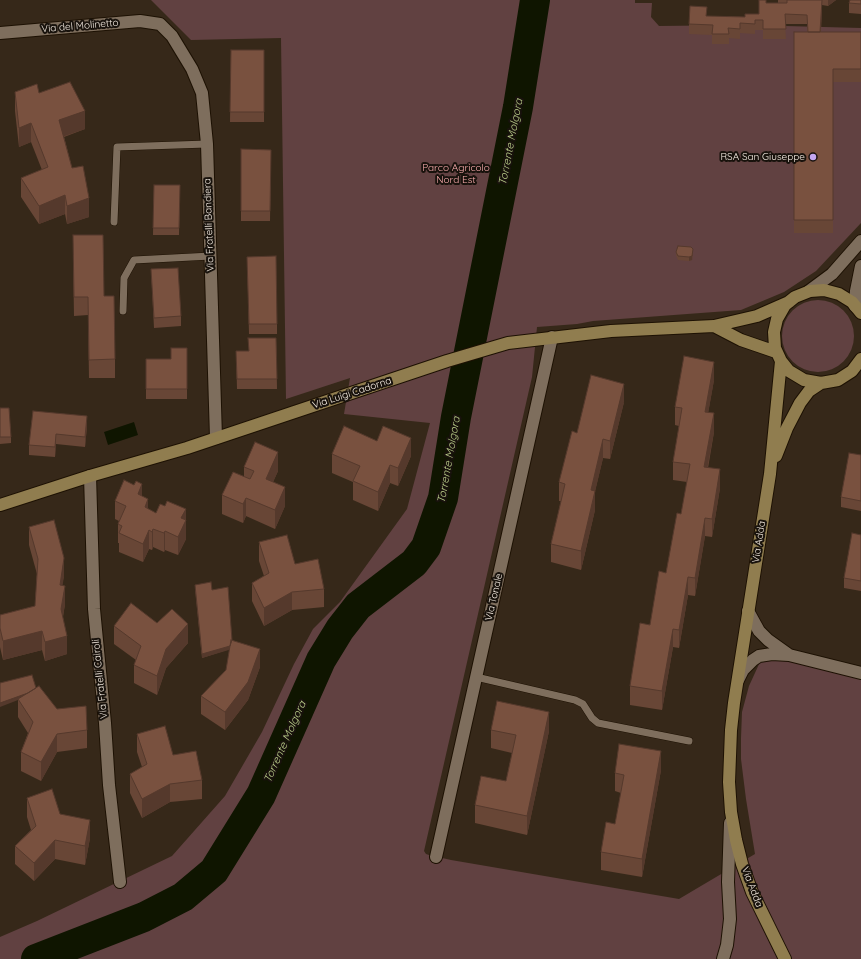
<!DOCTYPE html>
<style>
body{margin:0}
canvas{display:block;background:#362819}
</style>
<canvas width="861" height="959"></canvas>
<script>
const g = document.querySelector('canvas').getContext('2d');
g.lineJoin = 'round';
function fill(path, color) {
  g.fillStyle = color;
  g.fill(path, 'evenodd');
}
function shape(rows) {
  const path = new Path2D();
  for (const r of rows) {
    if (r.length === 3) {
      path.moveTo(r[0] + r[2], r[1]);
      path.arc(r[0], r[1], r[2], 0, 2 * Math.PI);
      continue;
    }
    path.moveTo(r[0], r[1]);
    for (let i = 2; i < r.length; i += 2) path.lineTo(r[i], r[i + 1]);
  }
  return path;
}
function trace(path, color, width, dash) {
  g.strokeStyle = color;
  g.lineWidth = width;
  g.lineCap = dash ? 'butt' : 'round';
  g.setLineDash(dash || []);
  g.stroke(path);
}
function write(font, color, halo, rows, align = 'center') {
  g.font = font + ' Quicksand,sans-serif';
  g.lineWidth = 4;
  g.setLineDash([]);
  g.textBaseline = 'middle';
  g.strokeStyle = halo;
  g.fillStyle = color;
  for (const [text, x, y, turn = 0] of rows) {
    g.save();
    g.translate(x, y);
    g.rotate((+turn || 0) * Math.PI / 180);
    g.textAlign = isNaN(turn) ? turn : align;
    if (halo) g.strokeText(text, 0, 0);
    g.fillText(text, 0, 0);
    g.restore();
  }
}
fill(shape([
 [151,0,635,0,635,3,652,3,651,17,659,26,747,25,861,28,861,223,816,271,784,292,741,310,593,321,577,324,537,327,532,377,424,851,426,854,429,855,451,860,679,899,755,854,746,799,741,759,741,738,742,712,749,686,760,662,767,656,861,676,861,959,0,959,0,937,37,921,172,856,225,796,262,732,294,664,313,629,340,602,407,509,430,423,344,414,350,378,286,399,281,38,191,40],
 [818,336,36]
]), '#614141');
fill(shape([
 [134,422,138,435,108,445,104,432]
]), '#0f1500');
trace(shape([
 [36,959,144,917,183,897,214,871,261,795,321,660,340,629,358,606,414,563,426,547,443,498,456,417,518,107,535,0]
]), '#0f1500', 30);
const lane = shape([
 [114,222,117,147,207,144],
 [123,311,124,278,134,260,211,256],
 [476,677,575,700,583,704,592,718,598,723,689,741]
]);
const street = shape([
 [0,33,140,21,160,24,172,36,192,69,202,93,207,144,216,438],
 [809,291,832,274,861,241],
 [855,306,856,291,861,266],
 [90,476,94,609,105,723,109,785,120,882],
 [748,611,759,631,768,640,789,655],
 [738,680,743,670,753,660,759,656,772,654,789,655,861,673],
 [436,857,552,337],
 [723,959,727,945,730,919,728,882,730,823]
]);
const secondary = shape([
 [861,313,852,302,839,294,824,290,810,291,795,297,785,305,777,319,774,332,775,348,781,361,789,371,804,380,821,383,838,380,852,371,861,359],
 [714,326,741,340,776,352],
 [781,361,770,474,734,703,731,730,729,782,731,812,736,840,742,864,752,892,785,959],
 [776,456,787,428,800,403,809,391,821,383],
 [0,505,90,476,187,448,447,361,508,343,611,331,714,326,757,316,789,302]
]);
trace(lane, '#1d1103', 8);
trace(street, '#1d1103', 14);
trace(secondary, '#1d1103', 14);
trace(lane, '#7e6e5d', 7);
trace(street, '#7e6e5d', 12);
trace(secondary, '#907d4f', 12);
fill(shape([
 [778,0,836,0,828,6,822,5,821,32,861,32,861,82,833,82,833,233,794,233,794,32,807,32,807,24,785,24,786,39,763,39,763,30,755,30,755,34,740,33,740,39,729,38,729,44,712,44,712,35,689,34,689,24,707,16,745,17,745,14,759,14,766,3,778,3],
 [861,0,861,14,849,13,849,3],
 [231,50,264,50,264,122,230,122],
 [15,92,39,93,85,129,64,137,72,168,89,217,67,224,65,214,39,224,21,197,21,178,42,170,31,142,19,147,15,111],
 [241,149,271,150,270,221,241,221],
 [154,185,180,185,179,235,153,235],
 [676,252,693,252,692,260,689,261,678,260,676,255],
 [73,254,104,296,115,359,115,378,89,378,88,315,74,316],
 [247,257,277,324,277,334,249,334],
 [151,269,181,316,181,326,154,328],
 [276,338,277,389,237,389,236,351,248,351],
 [187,348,187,399,146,399,146,359,171,359],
 [714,380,708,413,714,432,708,468,720,488,712,537,705,536,695,596,688,595,679,648,673,647,662,710,630,705,630,686,666,573,681,514,687,482,673,480,673,462,679,426,675,425,675,407],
 [624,402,610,459,603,458,595,491,595,510,581,570,551,562,551,544,561,501,559,501,559,482],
 [0,408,11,437,11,443,0,444],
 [33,411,87,426,85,447,56,444,55,457,29,455,29,445],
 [332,454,411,456,398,486,390,483,378,511,353,500,353,482,332,473],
 [861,455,861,511,841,507,841,497],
 [244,467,278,471,273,482,285,506,275,529,246,516,243,523,222,514,222,495,244,477],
 [142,496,148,509,186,539,178,555,165,550,164,552,153,547,152,550,149,549,143,562,119,552,119,543,118,543,118,524,119,521,115,519,115,501],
 [29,527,64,576,62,585,65,604,63,617,67,654,45,661,42,650,3,660,0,647,0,615,35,606,37,574,29,545],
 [861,535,861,591,844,588,844,578],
 [259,542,295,564,324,589,324,607,292,610,264,626,252,601,252,583,264,576,259,561],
 [195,588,212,590,232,640,260,667,248,700,225,730,201,714,201,696,226,670,230,649,202,658],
 [157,623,188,643,166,668,157,695,134,683,134,665,136,660,114,644,114,626],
 [36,688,57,709,87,730,87,748,57,752,41,781,21,771,21,752,28,733,18,717,18,700],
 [491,730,549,731,527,835,475,823,475,805,506,781,512,753,491,748],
 [137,734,173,755,202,780,202,799,170,802,142,818,130,793,130,774,142,767,137,752],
 [661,770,642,877,601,870,601,852,615,824,621,793,615,791,615,773],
 [27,798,60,814,90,838,85,865,55,859,34,881,15,864,15,846,31,830,27,817]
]), '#684636');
fill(shape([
 [822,0,822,7,820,45,820,35],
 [828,0,836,0,828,6],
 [85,111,85,129,59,138,59,120],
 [31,123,31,142,19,147,19,128],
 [65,195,65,214,39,224,39,206],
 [89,198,89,217,67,224,67,206],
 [693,249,692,260,689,261,689,257],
 [714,362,714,380,705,431,705,412],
 [624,384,624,402,610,459,610,441],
 [714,413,714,432,704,486,704,467],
 [87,416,87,426,85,447,85,437],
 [56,434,56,444,55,457,55,447],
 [411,438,411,456,398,486,398,468],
 [603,439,603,458,591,509,591,490],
 [278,452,278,471,266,498,266,479],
 [390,465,390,483,378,511,378,492],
 [720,469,720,488,712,537,712,519],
 [142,484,142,502,138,494],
 [285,487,285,506,275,529,275,510],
 [595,491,595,510,581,570,581,551],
 [246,498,246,516,243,523,243,504],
 [148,499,148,517,145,507],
 [186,509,186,539,178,555,178,537,181,518],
 [705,518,705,536,695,596,695,578],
 [153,529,153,547,152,550,152,532],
 [149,530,149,549,143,562,143,544],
 [165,531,165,550,164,552,164,533],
 [64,558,64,576,60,603,60,585],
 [688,577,688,595,679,648,679,630],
 [65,586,65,604,61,627,61,609],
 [292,592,292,610,264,626,264,608],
 [188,624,188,643,166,668,157,695,157,676,166,649],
 [673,629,673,647,662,710,662,691],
 [42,631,42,650,3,660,3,641],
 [67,636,67,654,45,661,45,642],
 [232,645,232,649,202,658,202,654],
 [260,649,260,667,248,700,225,730,225,712],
 [36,689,36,693,0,707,0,703],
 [549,712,549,731,527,835,527,816],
 [57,734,57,752,41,781,41,762],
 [661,751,661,770,642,877,642,859],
 [170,784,170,802,142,818,142,799],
 [90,820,90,838,85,865,85,846],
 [55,840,55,859,34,881,34,863]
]), '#55392c');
const building = shape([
 [759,0,766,0,766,3,787,3,787,0,822,0,820,32,808,32,807,15,785,14,786,29,763,29,763,20,755,20,755,24,740,23,740,29,728,28,729,34,712,34,713,25,689,24,690,6,707,7,706,16,745,17,745,14,759,14,759,0],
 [850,0,861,0,861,4,849,3,850,0],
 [794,32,861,32,861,69,833,69,833,220,794,220,794,32],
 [231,50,264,50,264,112,230,112,231,50],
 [70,82,85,111,59,120,72,168,83,166,89,198,67,206,65,195,39,206,21,178,48,167,31,123,19,128,15,92,37,84,39,93,70,82],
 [241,149,271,150,270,211,241,211,241,149],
 [154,185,180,185,179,228,153,228,154,185],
 [73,235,103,235,104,296,114,296,115,359,89,360,88,297,74,297,73,235],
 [678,246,691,247,693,249,692,256,689,257,678,256,676,252,678,246],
 [276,256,277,324,249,324,247,257,276,256],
 [178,268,181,316,154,318,151,269,178,268],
 [248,338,276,338,277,379,237,379,236,351,249,351,248,338],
 [171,348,187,348,187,389,146,389,146,359,171,359,171,348],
 [684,356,714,362,705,412,714,413,704,467,720,469,712,519,705,518,695,578,688,577,679,630,673,629,662,691,630,686,640,623,650,625,659,571,666,573,677,513,681,514,690,464,673,462,682,408,675,407,684,356],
 [591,375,624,384,610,441,603,439,591,490,595,491,581,551,551,544,565,484,559,482,572,431,577,433,591,375],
 [0,408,9,408,11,437,0,437,0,408],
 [33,411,87,416,85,437,56,434,55,447,29,445,33,411],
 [344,426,377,441,383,426,411,438,398,468,390,465,378,492,353,481,360,466,332,454,344,426],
 [255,442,278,452,266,479,285,487,275,510,246,498,243,504,222,495,233,472,250,479,254,471,244,467,255,442],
 [849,453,861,455,861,501,841,497,849,453],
 [124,480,134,485,136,481,142,484,138,494,148,499,145,507,156,513,160,504,165,506,167,501,186,509,181,518,186,520,178,537,165,531,164,533,153,529,152,532,149,530,143,544,119,533,122,526,118,524,126,506,115,501,124,480],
 [54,520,64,558,60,585,65,586,61,609,67,636,45,642,42,631,3,641,0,628,0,615,35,606,38,559,29,527,54,520],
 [852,533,861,535,861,581,844,578,852,533],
 [287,535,295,564,318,559,324,589,292,592,264,608,252,583,269,573,259,542,287,535],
 [211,582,212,590,228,587,232,640,230,646,202,654,195,585,211,582],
 [131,603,157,623,172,609,188,624,166,649,157,676,134,665,141,646,114,626,131,603],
 [231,640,260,649,248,682,225,712,201,696,226,670,231,640],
 [32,675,36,688,28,693,0,703,0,683,32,675],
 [39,686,57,709,86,706,87,730,57,734,41,762,21,752,33,722,18,699,39,686],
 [497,701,549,712,527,816,475,805,481,776,506,781,516,735,491,730,497,701],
 [165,726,173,755,196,751,202,780,170,784,142,799,130,774,147,764,137,734,165,726],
 [619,744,661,751,642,859,601,852,606,822,615,824,624,775,615,773,619,744],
 [52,789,60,814,90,820,85,846,55,840,34,863,15,846,36,826,27,798,52,789]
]);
fill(building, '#79513f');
trace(building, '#55392c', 1);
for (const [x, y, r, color] of [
 [813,157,4,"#c4a7f1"]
]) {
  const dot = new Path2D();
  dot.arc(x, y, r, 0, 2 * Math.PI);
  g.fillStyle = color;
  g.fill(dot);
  trace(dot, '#18120c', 1.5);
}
write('10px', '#f8efe5', '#18120c', [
 ["Via del Molinetto",80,26,-5],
 ["Via Fratelli Bandiera",209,225,-92],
 ["Via Luigi Cadorna",352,393,-18],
 ["Via Adda",759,542,-81],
 ["Via Tonale",494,597,-77],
 ["Via Fratelli Cairoli",100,679,-96],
 ["Via Adda",752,887,69]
]);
write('10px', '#f8efe5', '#18120c', [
 ["RSA San Giuseppe",805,157]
], 'right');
write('10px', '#fcafb0', '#18120c', [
 ["Parco Agricolo",456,168],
 ["Nord Est",456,180]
]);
write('italic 11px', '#bdd08c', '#18120c', [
 ["Torrente Molgora",511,142,-79],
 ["Torrente Molgora",449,460,-80],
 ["Torrente Molgora",285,742,-66]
]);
</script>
